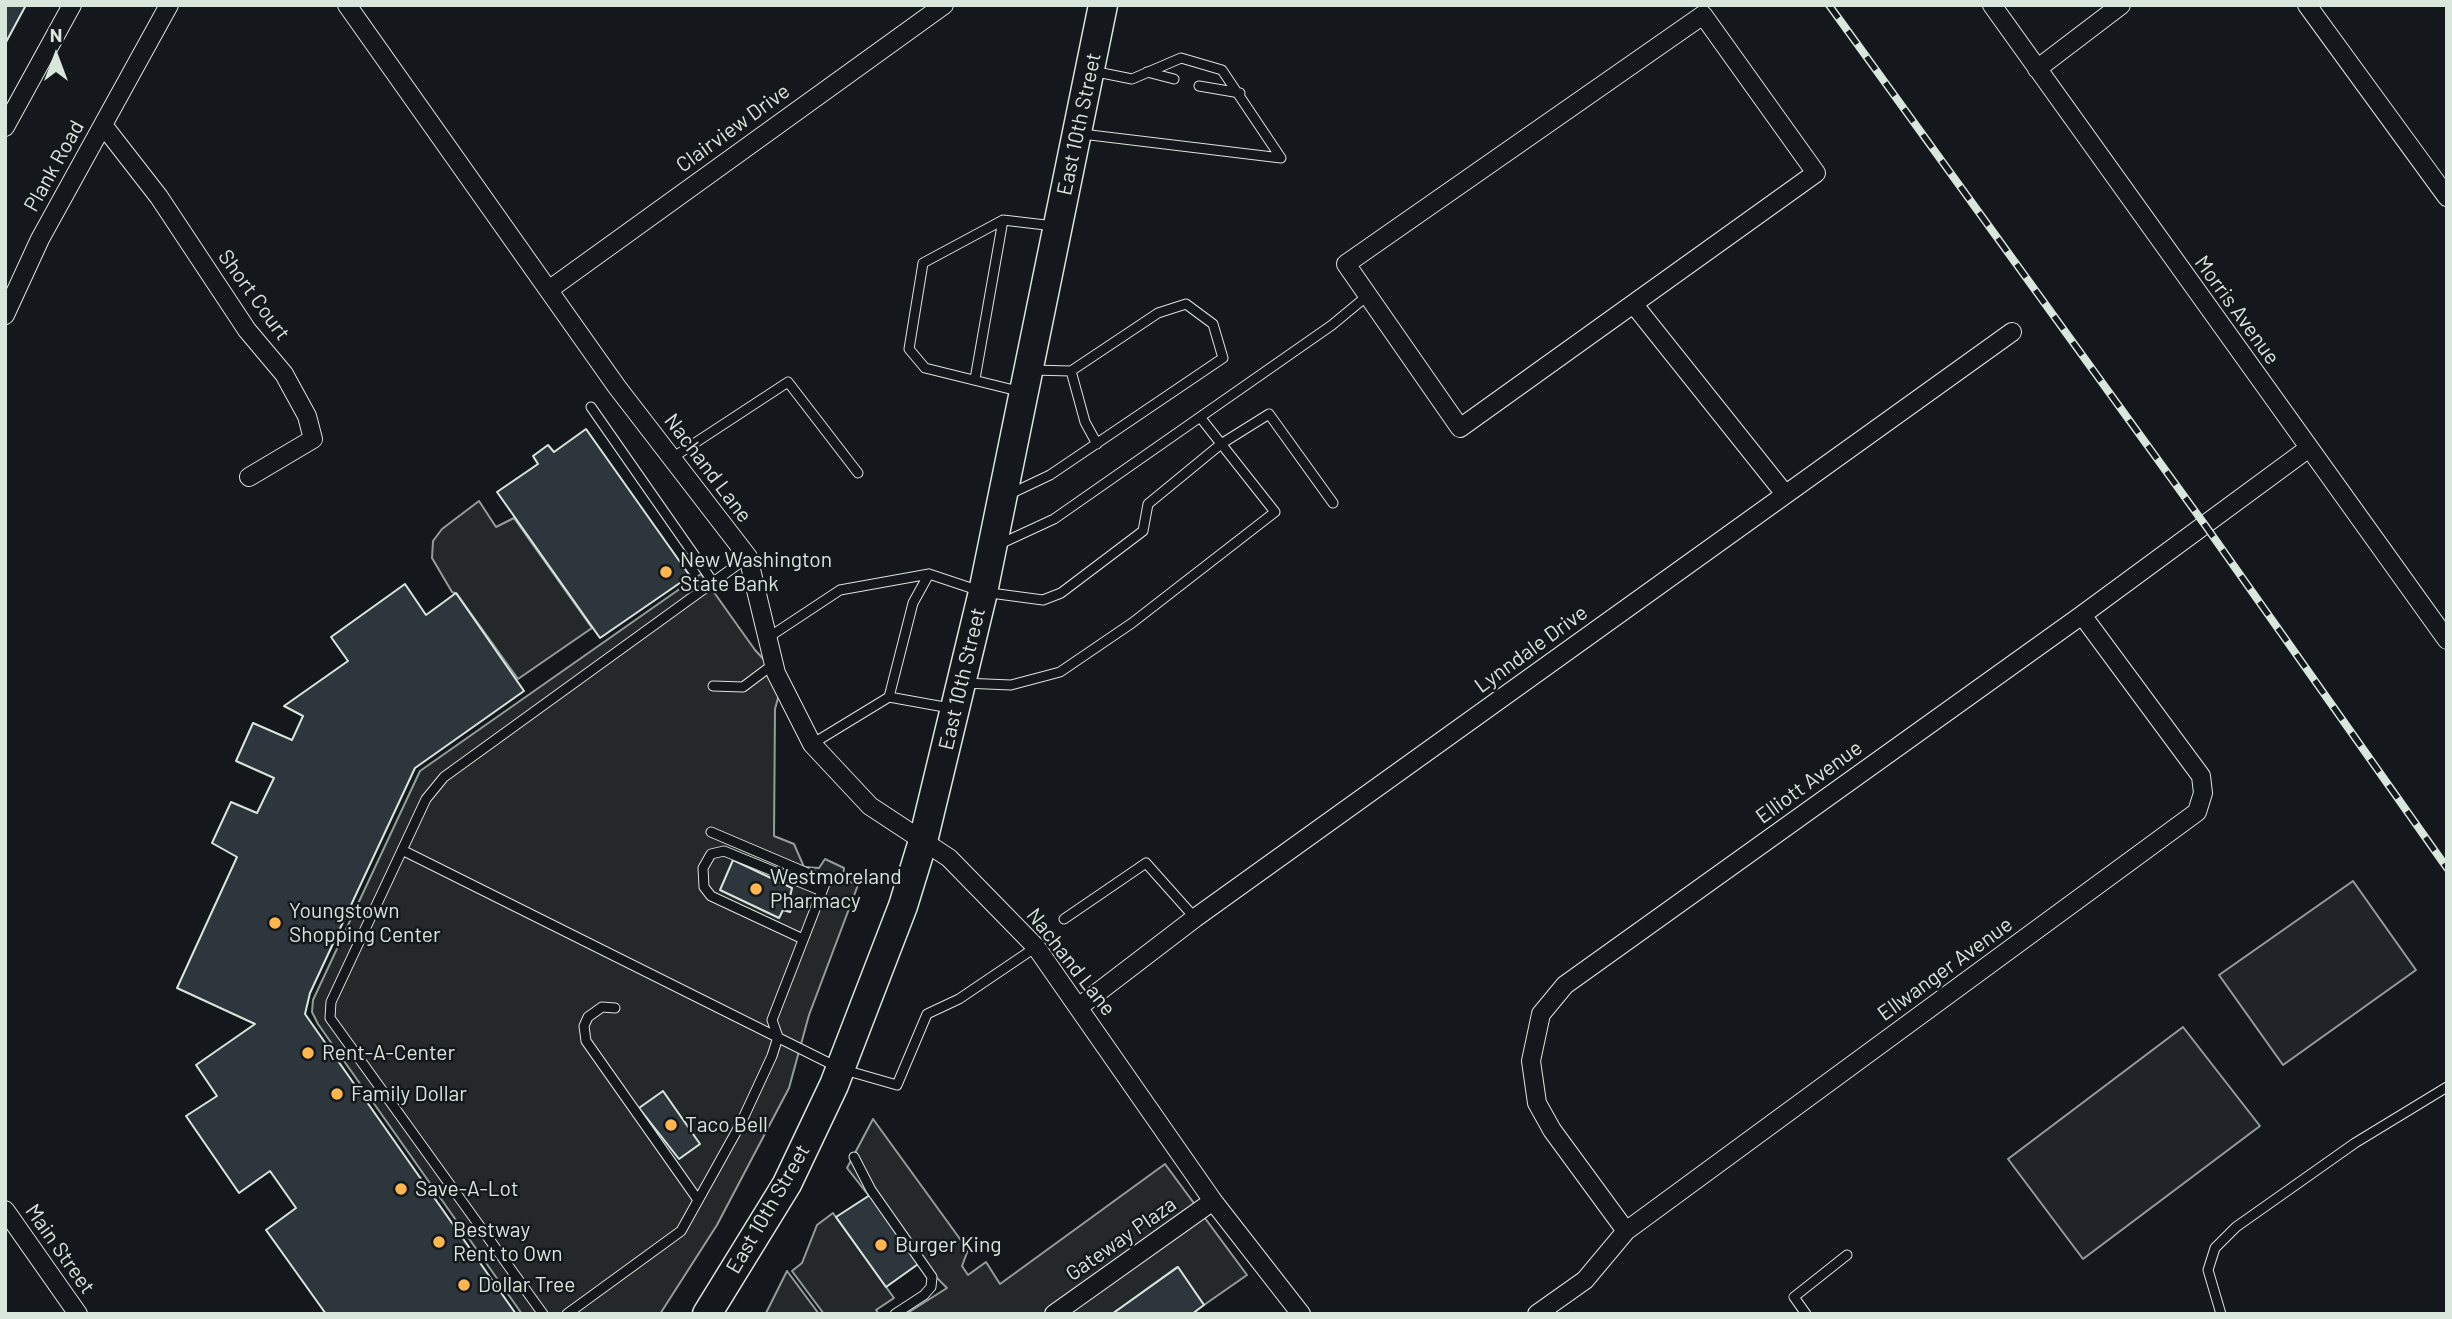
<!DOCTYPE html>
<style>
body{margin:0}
#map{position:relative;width:2452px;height:1319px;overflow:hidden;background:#14181c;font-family:Barlow,sans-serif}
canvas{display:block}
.frame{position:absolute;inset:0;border:7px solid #d8e6dc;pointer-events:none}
.north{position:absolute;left:21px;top:21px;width:70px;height:70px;-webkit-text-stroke:5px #14181c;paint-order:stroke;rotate:0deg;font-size:19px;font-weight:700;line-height:28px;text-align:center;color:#d8e6dc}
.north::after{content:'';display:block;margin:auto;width:24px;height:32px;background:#d8e6dc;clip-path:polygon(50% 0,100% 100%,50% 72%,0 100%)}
</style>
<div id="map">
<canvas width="2452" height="1319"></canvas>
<div class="frame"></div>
<div class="north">N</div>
</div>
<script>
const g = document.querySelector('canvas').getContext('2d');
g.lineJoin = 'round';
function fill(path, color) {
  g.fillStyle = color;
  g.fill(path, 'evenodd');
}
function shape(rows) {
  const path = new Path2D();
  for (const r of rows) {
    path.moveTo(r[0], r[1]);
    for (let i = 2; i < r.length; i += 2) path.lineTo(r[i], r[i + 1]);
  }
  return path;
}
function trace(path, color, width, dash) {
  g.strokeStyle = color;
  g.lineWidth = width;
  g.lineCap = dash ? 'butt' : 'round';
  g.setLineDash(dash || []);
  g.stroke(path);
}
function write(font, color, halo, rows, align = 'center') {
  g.font = font + ' Barlow,sans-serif';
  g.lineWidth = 5;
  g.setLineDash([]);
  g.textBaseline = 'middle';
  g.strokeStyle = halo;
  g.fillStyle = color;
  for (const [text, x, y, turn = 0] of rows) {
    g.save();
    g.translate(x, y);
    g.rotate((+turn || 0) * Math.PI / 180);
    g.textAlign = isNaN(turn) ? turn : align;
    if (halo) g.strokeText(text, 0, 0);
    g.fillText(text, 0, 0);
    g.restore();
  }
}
const green = shape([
 [2353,881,2416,970,2283,1065,2219,975,2353,881],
 [2183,1027,2260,1126,2083,1259,2008,1159,2183,1027]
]);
fill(green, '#202428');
trace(green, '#939e99', 2);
const parking = shape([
 [479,501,496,527,514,518,592,628,518,679,457,594,452,592,432,558,433,541,442,529,479,501],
 [701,574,755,650,783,680,775,709,774,836,794,844,804,867,819,868,825,859,844,868,843,879,858,885,809,1015,789,1088,717,1225,660,1314,522,1314,318,1024,312,1012,313,1000,420,771,701,574],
 [873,1119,968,1250,962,1266,968,1275,986,1262,1000,1284,1165,1164,1247,1275,1204,1305,1177,1267,1112,1314,906,1314,947,1288,921,1262,847,1168,873,1119],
 [833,1213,894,1298,876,1310,879,1314,824,1314,792,1271,802,1263,817,1225,833,1213],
 [787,1271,819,1314,766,1313,787,1271]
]);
fill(parking, '#24282b');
trace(parking, '#939e99', 2);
const building = shape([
 [5,5,26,5,5,44,5,5],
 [586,429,690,576,600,638,497,492,538,464,533,456,548,445,554,452,586,429],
 [405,584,426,615,456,593,524,691,415,768,310,993,305,1014,516,1314,326,1314,266,1230,296,1208,270,1171,239,1193,186,1116,217,1096,196,1065,255,1024,177,988,237,857,212,843,231,802,257,813,274,778,236,761,253,723,292,740,303,716,284,706,348,661,331,637,405,584],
 [733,860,792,888,790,897,796,899,790,912,783,910,779,918,720,890,733,860],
 [663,1091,700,1144,679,1159,639,1108,663,1091],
 [870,1195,921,1262,886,1287,836,1217,870,1195],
 [1178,1267,1204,1305,1192,1314,1112,1314,1178,1267]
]);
fill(building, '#2c363c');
trace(building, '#d8e6dc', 2);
const lane = shape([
 [1147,72,1174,79],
 [1199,86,1240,93],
 [1082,134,1281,158,1222,70,1181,58,1132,79,1092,71],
 [1071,371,1085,422,1097,444],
 [975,379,1003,220],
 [1022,392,925,368,909,349,923,263,1003,220,1054,226],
 [591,407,713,582],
 [672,458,788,382,858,473],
 [1010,494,1050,475,1223,358,1213,324,1186,304,1158,313,1071,371,1032,370],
 [1000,544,1054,519,1332,325,1367,296],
 [769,637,840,590,929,574,983,592,1043,600,1061,593,1143,531,1148,504,1221,444,1269,414,1333,503],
 [963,683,1011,685,1060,672,1132,623,1275,512,1200,417],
 [713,686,743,687,767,669,775,672],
 [889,697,913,603,929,574],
 [812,744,889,697,950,708],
 [402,850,841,1069,897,1085,927,1014,959,999,1036,947],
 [1064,919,1146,863,1195,918],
 [803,939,711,896,704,887,703,868,711,854,724,851,822,891],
 [615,1008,602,1007,588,1017,584,1026,586,1041,698,1200],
 [854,1157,871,1190,932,1277,931,1287,924,1295,895,1314],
 [543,1314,330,1018,331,1002,426,799,444,777,748,557],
 [567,1314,681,1231,740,1125,772,1056,778,1037,772,1020,826,881,711,832],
 [1806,1314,1794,1297,1847,1255],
 [2221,1314,2208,1270,2215,1248,2236,1227,2355,1143,2447,1087]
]);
const street = shape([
 [347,5,617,387,748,557,776,673,812,744,870,806,949,858,1036,947,1213,1201,1301,1314],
 [1992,5,2447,640],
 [2307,5,2447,197],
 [1703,15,1816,173,1460,428,1346,264,1703,15],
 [2037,69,2121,5],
 [103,125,159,197,247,330,284,374,307,416,313,439,249,477],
 [5,127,72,5],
 [550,289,944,5],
 [1635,306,1785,494],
 [5,315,40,239,169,5],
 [1080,1006,1195,918,2012,332],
 [5,1210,78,1314],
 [1626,1231,1552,1130,1537,1103,1531,1061,1541,1014,1565,985,2082,615,2309,448],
 [1054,1314,1213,1201],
 [1537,1314,1585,1280,1626,1231,2197,812,2203,793,2201,776,2082,615]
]);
const primary = shape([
 [707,1314,787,1184,834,1085,903,906,923,841,983,592,1103,5]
]);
trace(lane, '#d8e6dc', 11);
trace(street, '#d8e6dc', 20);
trace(primary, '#d8e6dc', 31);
trace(lane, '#14181c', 9);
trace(street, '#14181c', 18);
trace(primary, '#14181c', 28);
const rail = shape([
 [1829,5,2205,525,2447,868]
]);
trace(rail, '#d8e6dc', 8);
trace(rail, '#14181c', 5, [16]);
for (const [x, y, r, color] of [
 [666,572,7,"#ffb74d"],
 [756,889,7,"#ffb74d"],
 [275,923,7,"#ffb74d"],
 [308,1053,7,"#ffb74d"],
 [337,1094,7,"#ffb74d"],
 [671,1125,7,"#ffb74d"],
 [401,1189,7,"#ffb74d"],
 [439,1242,7,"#ffb74d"],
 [881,1245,7,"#ffb74d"],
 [464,1285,7,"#ffb74d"]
]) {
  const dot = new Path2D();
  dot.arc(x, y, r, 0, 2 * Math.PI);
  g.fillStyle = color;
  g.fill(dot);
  trace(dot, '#14181c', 2.5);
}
write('21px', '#d8e6dc', '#14181c', [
 ["East 10th Street",1079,124,-78],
 ["Clairview Drive",733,128,-36],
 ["Plank Road",54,166,-61],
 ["Short Court",254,295,54],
 ["Morris Avenue",2237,310,54],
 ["Nachand Lane",708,468,53],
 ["Lynndale Drive",1531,649,-36],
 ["East 10th Street",962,679,-77],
 ["Elliott Avenue",1809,782,-36],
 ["Nachand Lane",1071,962,52],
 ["Ellwanger Avenue",1945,969,-36],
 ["East 10th Street",768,1209,-60],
 ["Gateway Plaza",1121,1239,-35],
 ["Main Street",60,1249,55]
]);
write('21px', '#d8e6dc', '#14181c', [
 ["New Washington",680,560],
 ["State Bank",680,584],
 ["Westmoreland",770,877],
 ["Pharmacy",770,901],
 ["Youngstown",289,911],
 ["Shopping Center",289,935],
 ["Rent-A-Center",322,1053],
 ["Family Dollar",351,1094],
 ["Taco Bell",685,1125],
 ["Save-A-Lot",415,1189],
 ["Bestway",453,1230],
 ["Rent to Own",453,1254],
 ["Burger King",895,1245],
 ["Dollar Tree",478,1285]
], 'left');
</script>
